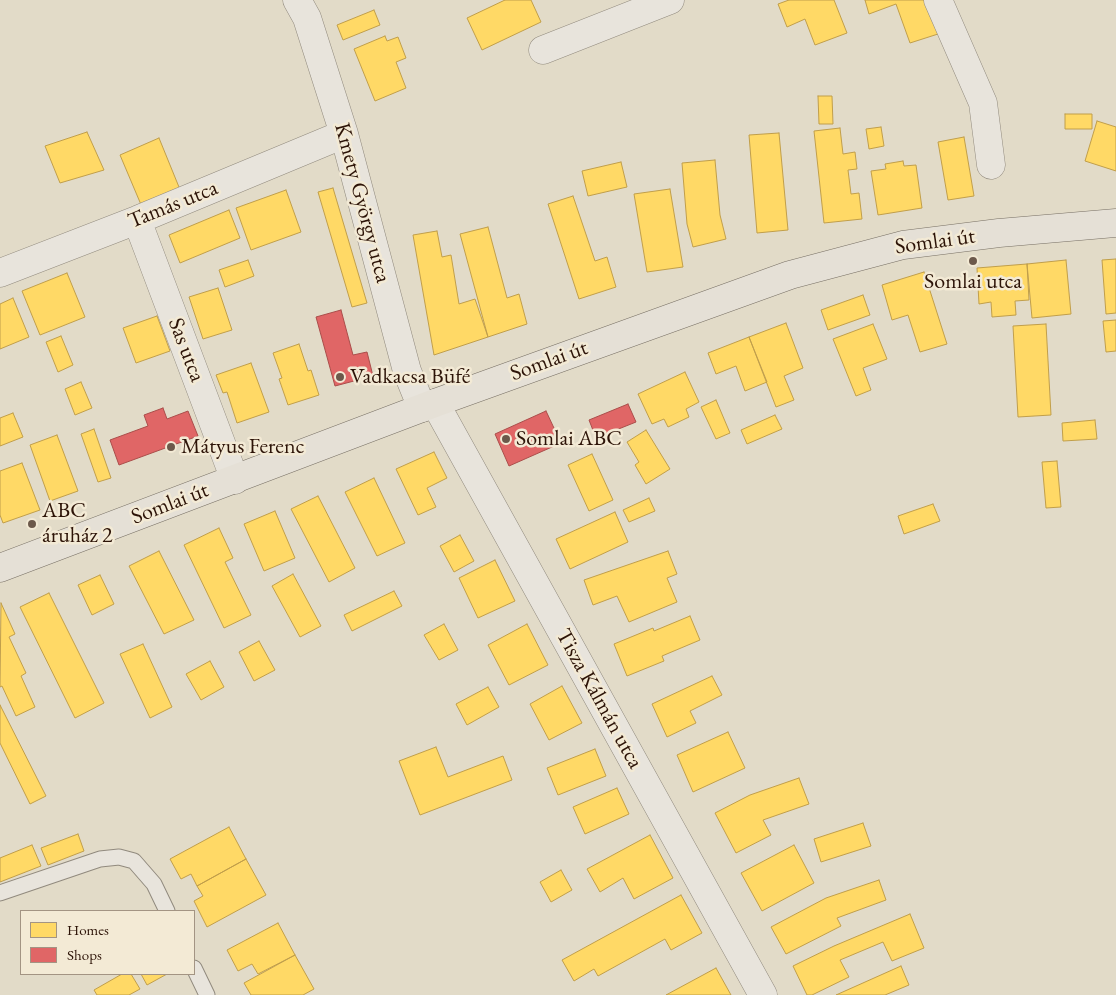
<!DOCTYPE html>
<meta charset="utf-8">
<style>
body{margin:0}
#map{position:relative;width:1116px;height:995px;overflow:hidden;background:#e2dbc8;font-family:"EB Garamond",serif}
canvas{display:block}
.legend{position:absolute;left:20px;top:910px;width:175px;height:65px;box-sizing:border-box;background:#f3ead5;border:1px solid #a39483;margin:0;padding:6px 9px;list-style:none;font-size:15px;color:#2c1307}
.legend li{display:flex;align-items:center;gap:10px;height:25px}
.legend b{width:25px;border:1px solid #a39483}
</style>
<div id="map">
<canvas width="1116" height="995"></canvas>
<ul class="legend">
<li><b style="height:14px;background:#ffd966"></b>Homes</li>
<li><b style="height:14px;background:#e06666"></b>Shops</li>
</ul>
</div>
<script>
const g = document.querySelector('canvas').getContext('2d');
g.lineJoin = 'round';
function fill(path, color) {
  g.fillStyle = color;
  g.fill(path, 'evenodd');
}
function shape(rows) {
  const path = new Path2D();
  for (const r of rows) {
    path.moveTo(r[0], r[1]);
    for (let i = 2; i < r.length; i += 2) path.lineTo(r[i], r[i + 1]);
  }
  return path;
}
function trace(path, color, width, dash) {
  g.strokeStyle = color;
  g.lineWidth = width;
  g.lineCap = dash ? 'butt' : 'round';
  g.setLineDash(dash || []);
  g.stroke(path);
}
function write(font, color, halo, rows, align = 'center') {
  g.font = font + ' "EB Garamond",serif';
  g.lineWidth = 5;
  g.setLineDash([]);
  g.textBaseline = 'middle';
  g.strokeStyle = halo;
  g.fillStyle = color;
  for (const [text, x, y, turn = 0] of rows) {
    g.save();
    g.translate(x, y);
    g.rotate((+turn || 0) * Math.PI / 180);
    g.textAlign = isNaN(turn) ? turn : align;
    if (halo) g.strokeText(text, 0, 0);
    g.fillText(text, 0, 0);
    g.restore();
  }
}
const homes = shape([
 [505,0,531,0,541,22,482,50,467,18,505,0],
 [789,0,834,0,847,33,815,45,805,19,787,27,778,4,789,0],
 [865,0,926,0,938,34,910,43,896,4,869,14,865,0],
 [374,10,380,25,343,40,337,25,374,10],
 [385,36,387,41,398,37,406,58,396,62,406,88,375,101,354,49,385,36],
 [818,96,832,96,833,124,819,124,818,96],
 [1065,114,1092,114,1092,129,1065,129,1065,114],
 [1097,121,1116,127,1116,171,1085,161,1097,121],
 [881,127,884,146,869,149,866,129,881,127],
 [840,128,843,154,855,152,857,169,848,170,851,194,859,193,862,219,824,223,814,131,840,128],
 [87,132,104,170,60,183,45,146,87,132],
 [779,133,788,230,757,233,749,135,779,133],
 [964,137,974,196,948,200,938,142,964,137],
 [159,138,181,192,142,207,120,155,159,138],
 [715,160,720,215,726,239,693,247,687,224,682,163,715,160],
 [903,161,904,166,916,165,922,208,878,215,871,171,886,169,885,164,903,161],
 [621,162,627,187,588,196,582,171,621,162],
 [333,188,367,303,352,307,318,192,333,188],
 [670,189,683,267,647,272,634,194,670,189],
 [286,190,301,232,251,250,236,208,286,190],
 [573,196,595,261,607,257,616,287,579,299,548,204,573,196],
 [229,210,240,238,180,263,169,235,229,210],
 [488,227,507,298,519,294,527,324,488,337,460,234,488,227],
 [437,231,442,257,451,255,459,304,475,299,488,337,434,355,413,235,437,231],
 [1116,259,1116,313,1106,314,1102,260,1116,259],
 [248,260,254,276,225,287,219,270,248,260],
 [1066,260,1071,314,1032,318,1027,264,1066,260],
 [1027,264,1029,300,1015,301,1016,315,992,317,991,302,979,304,977,268,1027,264],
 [924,272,947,344,920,352,908,315,892,320,882,285,924,272],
 [67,273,85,317,40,335,22,291,67,273],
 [218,288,232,330,203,339,189,297,218,288],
 [863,295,870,315,828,330,821,310,863,295],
 [13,298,29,337,0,349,0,304,13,298],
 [157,316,170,351,136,363,123,328,157,316],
 [1116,320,1116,351,1106,352,1103,321,1116,320],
 [786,323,803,368,784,376,794,400,776,407,749,337,786,323],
 [873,324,887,359,863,368,871,390,856,396,833,339,873,324],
 [1046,324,1051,415,1018,417,1013,326,1046,324],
 [61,336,73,365,58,372,46,342,61,336],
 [749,337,767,382,745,391,736,366,716,374,708,353,749,337],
 [299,344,308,371,311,370,319,395,288,405,279,379,282,378,273,353,299,344],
 [251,363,269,412,237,423,227,392,223,393,216,375,251,363],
 [685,372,699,402,686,409,689,417,668,427,664,419,652,424,638,394,685,372],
 [81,382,92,408,75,415,65,389,81,382],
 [716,400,730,433,716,439,701,407,716,400],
 [13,413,23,437,0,446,0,418,13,413],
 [775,415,782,429,747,444,741,430,775,415],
 [1095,420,1097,439,1063,441,1062,423,1095,420],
 [94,429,111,478,98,482,81,434,94,429],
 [646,430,670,469,646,484,635,465,639,462,627,442,646,430],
 [57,435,78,491,50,501,30,445,57,435],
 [434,452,447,478,427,488,436,507,418,515,396,469,434,452],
 [592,454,613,500,589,511,568,465,592,454],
 [1057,461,1061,507,1046,508,1042,462,1057,461],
 [22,463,40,510,3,523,0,515,0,471,22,463],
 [374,478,405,543,377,556,345,492,374,478],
 [318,496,355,568,329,582,291,509,318,496],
 [649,498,655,511,629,522,623,510,649,498],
 [933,504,940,521,904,534,898,516,933,504],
 [275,511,295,558,264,571,244,524,275,511],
 [615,512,628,542,570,569,556,539,615,512],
 [219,528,233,558,225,562,251,615,224,628,184,545,219,528],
 [460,535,474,561,454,572,440,546,460,535],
 [159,551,194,620,164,634,129,566,159,551],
 [668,551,677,574,667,578,677,602,629,622,617,596,593,605,584,580,668,551],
 [495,560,515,601,478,618,459,578,495,560],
 [293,574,321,626,300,637,272,586,293,574],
 [100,575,114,604,92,615,78,585,100,575],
 [394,591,402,606,352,631,344,615,394,591],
 [49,593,104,703,75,718,20,607,49,593],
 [1,603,15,634,9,637,26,673,21,676,35,707,16,716,2,686,0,687,1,603],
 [690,616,700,640,662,656,664,661,627,676,614,644,653,628,654,631,690,616],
 [444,624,458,650,439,660,424,635,444,624],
 [527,624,548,665,509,685,488,645,527,624],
 [259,641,275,670,254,681,239,652,259,641],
 [143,644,172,707,150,718,120,654,143,644],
 [210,661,224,687,201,700,186,674,210,661],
 [712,676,722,695,690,711,696,723,667,737,652,704,712,676],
 [562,686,582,723,549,740,530,704,562,686],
 [488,687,499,707,467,725,456,704,488,687],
 [0,705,46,796,30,804,0,743,0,705],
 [728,732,745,768,693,792,677,755,728,732],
 [436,747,448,777,503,756,512,780,420,815,399,761,436,747],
 [595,749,606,776,558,795,547,768,595,749],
 [799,778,809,804,763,820,771,835,736,853,715,813,750,795,799,778],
 [617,788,629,814,585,834,573,807,617,788],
 [863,823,871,846,821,862,814,839,863,823],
 [229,827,246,859,197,886,191,874,181,879,170,859,229,827],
 [78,834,84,851,48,865,41,848,78,834],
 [650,835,673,878,634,899,623,878,600,892,587,869,650,835],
 [32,845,41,866,0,882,0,858,32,845],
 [794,845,814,883,762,911,741,873,794,845],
 [246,859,266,895,207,927,194,901,203,896,197,886,246,859],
 [561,870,572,890,551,902,540,882,561,870],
 [879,880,886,900,837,918,841,926,786,954,771,927,826,898,879,880],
 [681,895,702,933,671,950,665,939,598,976,594,969,574,981,562,960,681,895],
 [910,914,924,948,892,961,883,942,840,960,849,977,812,995,807,995,793,966,834,946,910,914],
 [278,923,295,955,258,974,252,964,238,971,227,950,278,923],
 [295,955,314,989,303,995,251,995,244,983,295,955],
 [901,966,909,985,885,995,836,995,901,966],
 [716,968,731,995,666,995,716,968],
 [122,974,131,974,140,989,129,995,97,995,94,990,122,974],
 [141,974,167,974,147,985,141,974]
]);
fill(homes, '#ffd966');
trace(homes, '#c09e4a', 1);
const shops = shape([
 [341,310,353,355,367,352,373,376,335,386,316,317,341,310],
 [628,404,636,422,596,438,589,420,628,404],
 [163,408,167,419,188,411,198,436,119,465,110,440,148,426,144,415,163,408],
 [546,411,561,443,509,466,495,434,546,411]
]);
fill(shops, '#e06666');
trace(shops, '#aa4d4a', 1);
const lane = shape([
 [0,893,100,859,119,857,134,861,154,884,167,911],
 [194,968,207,995]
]);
const street = shape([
 [297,0,307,18,344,134,407,371,422,408],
 [938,0,983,103,991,165],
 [543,50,670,0],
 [137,220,235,480],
 [0,273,137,220,344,134],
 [435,403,763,995]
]);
const primary = shape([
 [0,568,435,403,790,275,903,245,999,233,1116,223]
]);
trace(lane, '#918a7e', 17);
trace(street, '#918a7e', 29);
trace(primary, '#776f64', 29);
trace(lane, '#e8e4dc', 15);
trace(street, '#e8e4dc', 28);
trace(primary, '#e5e0d6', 28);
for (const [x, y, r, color] of [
 [973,261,5,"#6c594b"],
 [340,377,5,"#6c594b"],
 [506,439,5,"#6c594b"],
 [171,447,5,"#6c594b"],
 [32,524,5,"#6c594b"]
]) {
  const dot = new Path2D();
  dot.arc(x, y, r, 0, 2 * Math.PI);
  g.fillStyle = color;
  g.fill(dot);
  trace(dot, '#f3ead5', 2);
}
write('22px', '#2c1307', '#f3ead5', [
 ["Kmety György utca",362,203,75],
 ["Tamás utca",173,205,-22],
 ["Somlai út",935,242,-8],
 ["Sas utca",186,350,69],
 ["Somlai út",549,361,-20],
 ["Somlai út",170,504,-21],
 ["Tisza Kálmán utca",599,699,61]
]);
write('22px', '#2c1307', '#f3ead5', [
 ["Somlai utca",973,282,"center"],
 ["Vadkacsa Büfé",350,377],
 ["Somlai ABC",516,439],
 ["Mátyus Ferenc",181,447],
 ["ABC",42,511],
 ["áruház 2",42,536]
], 'left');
</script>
